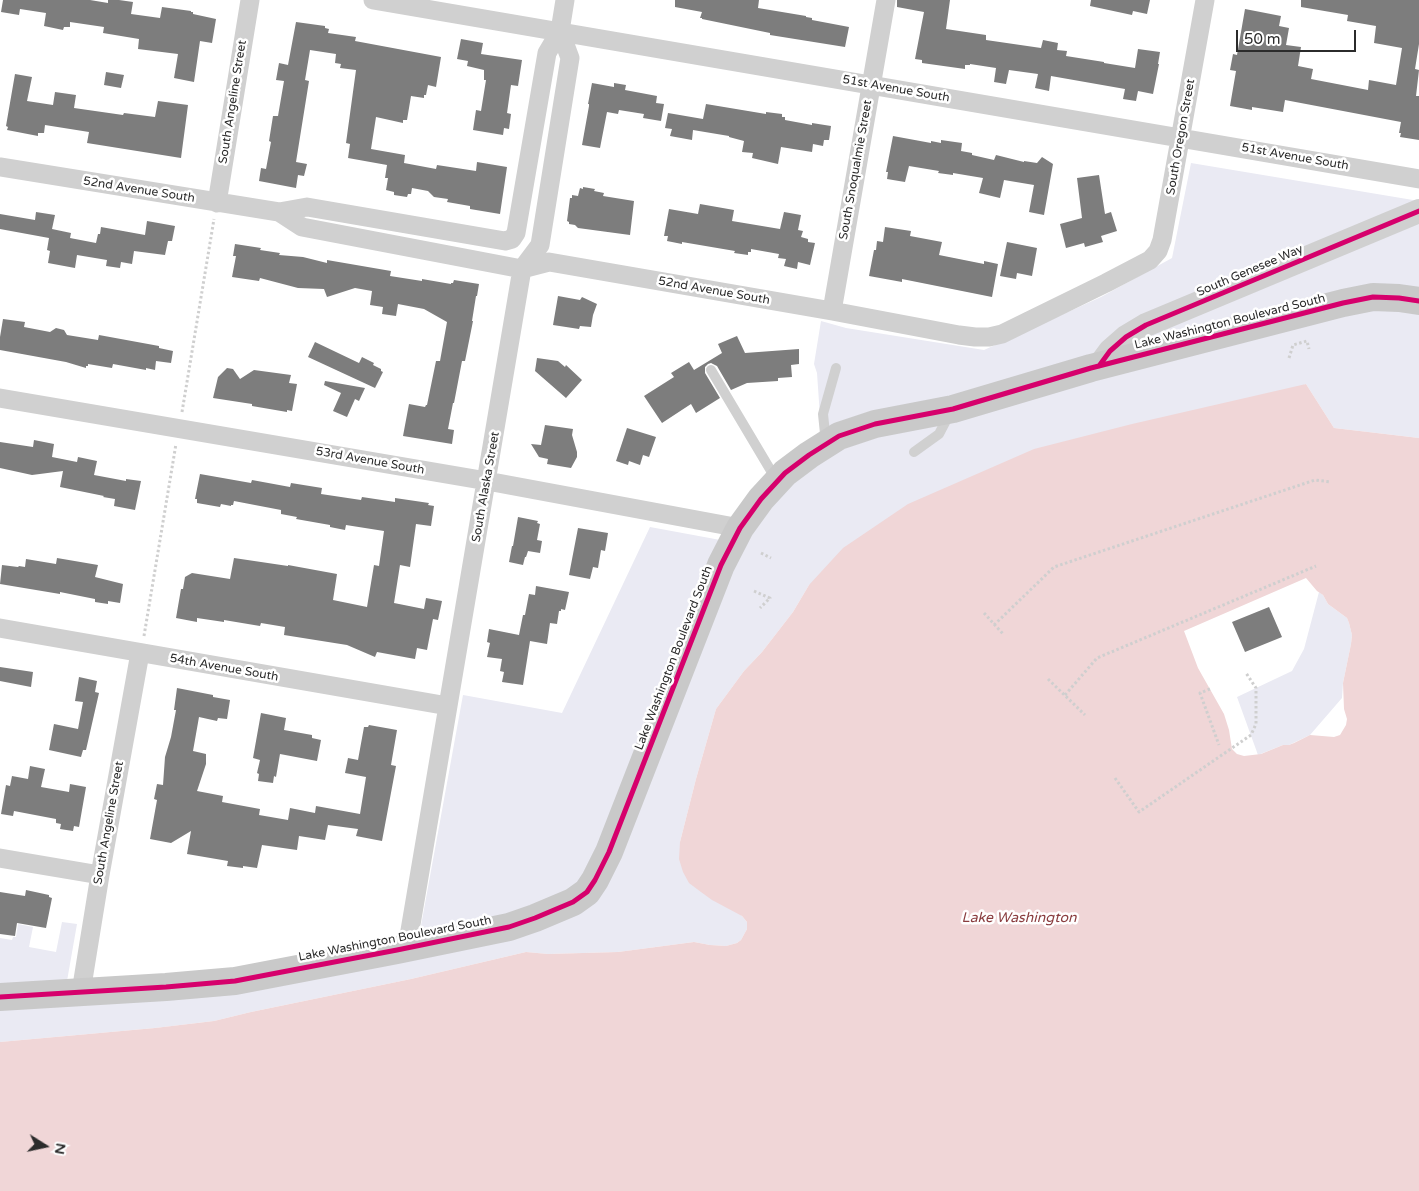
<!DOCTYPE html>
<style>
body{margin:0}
#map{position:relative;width:1419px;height:1191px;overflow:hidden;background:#fff;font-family:"Varela Round",sans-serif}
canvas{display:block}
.north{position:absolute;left:20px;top:1121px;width:50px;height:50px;-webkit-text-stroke:4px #fff;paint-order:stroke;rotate:100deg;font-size:14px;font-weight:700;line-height:20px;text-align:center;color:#2b2b2b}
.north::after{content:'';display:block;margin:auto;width:18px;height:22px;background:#2b2b2b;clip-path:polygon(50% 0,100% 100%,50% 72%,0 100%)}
.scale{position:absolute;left:1236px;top:30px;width:120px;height:22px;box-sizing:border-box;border:2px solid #2b2b2b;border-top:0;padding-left:6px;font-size:15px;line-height:18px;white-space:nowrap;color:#2b2b2b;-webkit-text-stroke:4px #fff;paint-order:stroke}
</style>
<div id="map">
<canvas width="1419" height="1191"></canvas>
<div class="north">N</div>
<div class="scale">50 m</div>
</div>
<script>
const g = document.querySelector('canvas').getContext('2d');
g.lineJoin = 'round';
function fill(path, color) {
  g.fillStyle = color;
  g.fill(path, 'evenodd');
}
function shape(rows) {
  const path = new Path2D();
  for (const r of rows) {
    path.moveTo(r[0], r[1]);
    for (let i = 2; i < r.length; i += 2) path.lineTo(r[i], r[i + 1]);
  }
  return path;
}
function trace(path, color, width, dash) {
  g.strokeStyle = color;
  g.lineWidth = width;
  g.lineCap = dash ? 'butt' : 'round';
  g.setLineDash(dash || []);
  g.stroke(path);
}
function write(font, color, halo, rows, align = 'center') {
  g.font = font + ' "Varela Round",sans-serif';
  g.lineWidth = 5;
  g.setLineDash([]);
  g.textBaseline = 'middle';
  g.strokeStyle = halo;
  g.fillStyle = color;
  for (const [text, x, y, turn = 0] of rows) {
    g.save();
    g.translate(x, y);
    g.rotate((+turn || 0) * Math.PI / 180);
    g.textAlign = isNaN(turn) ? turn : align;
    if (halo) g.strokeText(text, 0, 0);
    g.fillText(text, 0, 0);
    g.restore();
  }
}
fill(shape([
 [1191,163,1419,201,1419,438,1334,428,1306,384,809,585,793,612,762,652,744,671,716,709,696,779,680,842,747,922,747,929,741,940,737,943,726,946,710,945,694,942,618,952,548,954,526,952,411,979,251,1012,214,1021,155,1028,0,1042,0,1006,416,953,463,695,562,713,650,527,742,544,794,478,821,431,817,373,814,364,821,321,846,328,984,350,1101,297,1172,258],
 [1319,592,1323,595,1328,604,1347,618,1349,623,1352,635,1351,644,1343,683,1342,698,1310,735,1289,745,1283,745,1258,755,1237,697,1292,671,1304,649],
 [62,922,77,924,67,981,0,984,0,938,12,940,13,937,16,937,18,924,33,927,29,947,56,952]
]), '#eaeaf3');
fill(shape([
 [1306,384,1334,428,1419,438,1419,1191,0,1191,0,1042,155,1028,214,1021,251,1012,411,979,526,952,548,954,618,952,694,942,710,945,726,946,737,943,741,940,747,929,747,922,742,916,712,900,701,892,689,883,683,872,679,859,680,842,696,779,716,709,744,671,762,652,793,612,809,585,843,548,908,504,1034,449,1132,424],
 [1306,578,1317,591,1323,595,1328,604,1347,618,1349,623,1352,635,1351,644,1343,683,1344,709,1347,719,1346,725,1340,735,1334,737,1310,735,1294,743,1289,745,1283,745,1261,754,1244,756,1237,754,1232,749,1229,730,1224,714,1198,668,1184,631]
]), '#f0d6d7');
fill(shape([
 [3,0,90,0,108,3,108,0,119,0,133,2,131,14,160,18,162,7,191,11,191,12,193,12,193,14,216,19,212,43,200,41,194,82,174,78,178,54,138,49,139,39,103,33,104,27,70,22,70,27,64,27,63,30,44,26,46,13,20,9,19,15,1,12],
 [675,0,759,0,758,8,806,16,806,17,812,18,812,20,849,27,845,47,770,35,770,33,702,19,702,18,700,18,702,12,675,7],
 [897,0,950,0,946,29,986,35,986,40,1041,48,1043,40,1058,43,1057,50,1067,51,1066,56,1104,62,1104,63,1135,68,1138,49,1160,52,1158,64,1159,64,1153,94,1138,91,1136,101,1123,99,1125,89,1051,76,1049,91,1035,88,1038,74,1009,70,1006,84,994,82,996,68,970,64,970,65,965,65,965,69,922,63,922,60,915,59,924,12,897,7],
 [1091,0,1150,0,1147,14,1133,11,1132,15,1090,6],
 [1301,0,1419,0,1419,44,1415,69,1419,70,1416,96,1419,96,1419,140,1400,137,1401,133,1399,133,1401,122,1285,100,1283,112,1252,107,1252,110,1230,106,1236,71,1230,70,1233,54,1237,55,1245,9,1281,16,1279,26,1289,28,1286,45,1301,47,1298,66,1313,69,1311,79,1368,90,1369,80,1396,85,1402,48,1374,43,1376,26,1347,21,1348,15,1301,7],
 [296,22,325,26,325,28,329,29,328,33,356,37,355,41,441,57,436,87,428,85,426,95,424,95,424,98,411,96,407,120,403,120,403,123,376,117,371,149,405,155,404,163,436,169,437,165,476,171,477,162,507,167,500,214,470,209,470,206,447,202,448,199,434,197,428,191,412,188,411,194,408,194,407,197,394,195,394,192,386,190,388,178,385,178,387,165,348,158,350,144,346,143,356,70,340,68,341,64,335,63,336,54,310,50,305,80,309,81,296,162,307,164,304,176,298,175,296,188,259,181,261,168,266,169,271,142,269,141,273,116,278,116,284,81,276,80,279,63,288,65],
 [461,39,483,43,481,54,522,60,518,86,511,85,507,113,511,114,509,129,504,128,503,135,473,130,476,110,481,111,486,80,484,80,484,70,467,66,468,61,457,59],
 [106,72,124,75,121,88,104,85],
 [15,74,32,77,27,101,53,105,55,92,76,95,74,108,123,115,124,113,155,117,158,101,188,105,181,158,87,143,89,132,45,125,44,133,38,133,38,136,7,130,8,127,6,126],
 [592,83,614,87,614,83,626,85,625,90,657,96,656,103,664,104,661,121,643,118,644,114,619,110,618,114,607,112,600,148,582,145,589,106,589,104,588,104],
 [706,104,766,114,766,112,782,114,782,117,785,117,785,120,812,125,812,123,831,126,829,140,824,140,823,146,813,144,812,152,781,147,778,164,752,158,753,153,742,152,744,141,729,137,729,136,693,130,692,140,670,136,672,129,665,128,668,113,703,119],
 [893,136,931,143,931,141,941,143,941,140,962,143,961,151,972,153,972,155,994,160,996,155,1024,162,1024,161,1037,163,1042,157,1053,164,1044,215,1029,212,1034,185,1004,180,1000,198,979,193,983,178,953,173,953,175,938,173,939,171,909,166,905,182,887,179,888,172,886,172],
 [1099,175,1105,214,1111,212,1117,231,1101,236,1103,242,1085,247,1084,243,1066,248,1060,224,1082,218,1077,178],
 [583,187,595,189,594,191,604,193,603,196,634,201,630,235,578,228,575,225,569,224,569,222,567,221,570,198,572,198,572,195,578,196,580,188,583,189],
 [700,204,734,210,732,221,780,229,784,212,801,215,798,230,803,231,801,237,808,239,808,242,815,243,810,265,798,262,797,269,784,266,786,259,778,258,779,254,751,249,751,252,748,252,748,255,734,253,735,251,682,242,682,244,667,241,668,236,664,236,669,209,698,214],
 [36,212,55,215,52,229,71,233,70,238,96,243,98,234,100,234,101,227,145,235,147,221,175,226,172,241,168,241,165,255,134,251,132,264,121,262,120,268,106,266,107,260,77,255,75,268,48,263,50,251,47,250,49,238,0,229,0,214,35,220],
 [885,227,911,231,910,236,942,242,939,255,984,264,984,261,998,264,992,297,902,279,902,282,869,276,874,250,876,250,877,241,883,242],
 [1007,242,1037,248,1032,276,1017,273,1016,279,1000,276],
 [235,244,261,248,260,250,280,253,279,255,303,257,327,263,327,260,391,271,390,276,422,281,422,279,451,284,451,283,453,283,454,280,479,284,477,296,476,296,472,321,473,321,465,361,462,361,454,403,453,403,448,429,454,430,452,444,403,436,409,404,425,407,426,405,427,405,436,361,440,361,447,322,424,309,398,304,396,316,382,314,383,307,370,305,372,291,355,288,327,297,324,289,298,288,260,278,259,281,232,277,236,256,233,256],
 [558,296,580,300,582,297,597,304,593,315,591,327,580,326,579,329,553,325],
 [3,319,25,322,24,327,50,332,56,328,64,330,67,335,98,340,99,335,159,346,159,348,173,351,171,363,156,361,155,370,146,368,146,370,113,364,112,368,88,364,88,366,86,366,86,368,66,362,0,350,0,337],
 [737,336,745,353,799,349,799,364,791,365,792,377,778,378,778,381,747,383,731,390,717,366,711,363,708,364,705,367,705,373,720,398,696,413,691,404,662,423,644,396,674,377,671,373,689,362,694,370,722,353,718,344],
 [315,342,359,363,362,357,374,363,373,365,381,369,381,371,383,372,375,388,308,357],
 [537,358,558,361,565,367,566,365,582,380,566,398,535,371],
 [227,368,233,369,240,379,254,370,291,375,289,383,297,384,292,411,287,410,287,412,252,406,252,404,213,398,218,377],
 [325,381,365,388,359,401,355,399,347,417,333,411,341,393,324,385],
 [545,425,573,429,572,435,577,452,577,457,571,468,547,464,548,459,539,457,531,444,541,445],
 [627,428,656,437,649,457,643,455,640,465,629,461,628,465,616,461],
 [34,440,54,444,52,457,77,462,78,457,97,461,94,475,126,481,126,479,141,481,135,510,114,506,115,499,103,497,104,496,60,487,63,471,32,475,0,468,0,442,33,447],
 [200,474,251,483,252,480,290,487,291,483,322,488,321,494,361,500,362,497,395,502,395,498,429,503,428,505,434,506,431,526,416,524,410,567,400,565,394,603,424,609,426,598,442,601,438,620,433,619,427,650,417,648,415,659,377,652,375,657,347,645,284,635,285,627,261,623,260,626,224,620,224,622,197,618,197,622,176,618,181,589,183,589,185,577,192,573,230,579,234,558,288,566,288,565,337,574,333,600,367,607,374,565,379,566,384,531,346,525,345,530,330,527,330,525,296,519,297,517,281,514,281,510,234,501,233,505,231,505,231,506,221,504,220,507,197,503,197,499,195,499],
 [518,517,538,521,537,523,540,524,537,540,542,541,540,553,528,551,526,557,525,557,523,565,509,562,512,546,513,546],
 [578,528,608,533,605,551,601,550,598,568,593,567,590,579,569,575],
 [57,558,98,565,95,577,123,584,120,603,108,601,108,604,95,602,95,599,60,592,60,594,0,584,2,565,18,567,19,566,25,567,26,559,56,564],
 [536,586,569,592,565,610,561,609,561,611,559,611,557,624,550,623,547,644,530,641,523,685,502,682,504,672,500,671,502,659,487,657,490,643,487,642,489,629,519,635,523,615,525,615,529,594,535,595],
 [1269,607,1282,637,1245,652,1232,622],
 [0,667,33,672,31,687,0,681],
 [79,677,97,681,95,692,99,693,86,750,83,750,81,757,49,750,54,724,78,729,83,702,75,701],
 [177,688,213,695,213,697,230,700,227,719,218,718,217,721,199,717,193,751,206,754,206,764,197,791,223,796,222,802,260,809,259,815,288,820,290,808,315,813,316,806,360,814,366,777,345,773,348,758,358,760,364,727,368,727,369,725,397,730,391,765,396,766,382,841,356,836,358,829,328,825,325,840,299,836,297,850,262,845,257,868,243,866,243,868,227,866,228,861,187,854,191,831,171,843,150,839,157,800,154,799,157,784,163,785,165,757,171,737,176,710,174,710],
 [261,713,286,718,284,730,312,735,312,738,321,740,317,761,280,754,276,777,274,776,273,783,258,781,259,774,257,773,260,760,253,758],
 [30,766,45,769,41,787,69,792,70,784,86,787,79,827,74,826,73,831,60,829,61,824,56,823,56,819,14,811,13,816,1,814,6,785,10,786,12,776,28,779],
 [26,890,49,895,49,897,52,898,46,928,17,923,15,936,0,934,0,892,25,896]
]), '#7d7d7d');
trace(shape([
 [1289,358,1293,345,1307,341,1309,349],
 [182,412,214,219],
 [761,553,771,558],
 [754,591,770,598,760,608],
 [984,613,1004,635],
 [994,625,1054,567,1315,480,1331,482],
 [144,636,176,444],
 [1048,679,1085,715],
 [1210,689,1200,693,1219,745],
 [1065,695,1097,658,1316,566],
 [1115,778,1139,812,1251,735,1256,724,1256,688,1246,673]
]), '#cfcfcf', 3, [2.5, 2.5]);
trace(shape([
 [711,370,777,481],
 [826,443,823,414,836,368],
 [914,452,939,434,950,413]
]), '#d0d0d0', 10);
trace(shape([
 [373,0,1419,179],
 [0,167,279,212,302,227,522,269,549,262,832,311,959,335,975,337,989,337,1002,334,1106,283,1150,260,1158,251,1162,240,1205,0],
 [217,203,250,0],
 [279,212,307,207,505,241,512,239,516,233,547,53,560,31],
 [832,311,886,0],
 [0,398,487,481,740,528],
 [0,628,448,706],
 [0,858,100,875],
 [407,948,522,269,540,245,570,58,560,31,565,0],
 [81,992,100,875,140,653]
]), '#d0d0d0', 19);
trace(shape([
 [1099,366,1110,351,1126,337,1146,325,1419,211]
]), '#d0d0d0', 24);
trace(shape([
 [0,997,166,987,235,981,397,950,509,927,535,918,573,902,587,892,595,880,609,852,721,565,740,528,761,499,785,473,809,455,839,436,875,424,953,409,1091,368,1343,303,1373,297,1399,298,1419,301]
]), '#c9c9c9', 28);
trace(shape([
 [1099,366,1110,351,1126,337,1146,325,1419,211],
 [0,997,166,987,235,981,397,950,509,927,535,918,573,902,587,892,595,880,609,852,721,565,740,528,761,499,785,473,809,455,839,436,875,424,953,409,1091,368,1343,303,1373,297,1399,298,1419,301]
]), '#d6006c', 5);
write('12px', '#2b2b2b', '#fff', [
 ["51st Avenue South",896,89,10],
 ["South Angeline Street",233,102,-81],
 ["South Oregon Street",1181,137,-80],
 ["51st Avenue South",1295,157,10],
 ["South Snoqualmie Street",856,170,-80],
 ["52nd Avenue South",139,190,9],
 ["South Genesee Way",1250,271,-23],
 ["52nd Avenue South",714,291,10],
 ["Lake Washington Boulevard South",1230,322,-14],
 ["53rd Avenue South",370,461,10],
 ["South Alaska Street",486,487,-80],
 ["Lake Washington Boulevard South",674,658,-69],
 ["54th Avenue South",224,668,10],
 ["South Angeline Street",109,823,-80],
 ["Lake Washington Boulevard South",395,939,-11]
]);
write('italic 14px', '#8a3d3f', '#fff', [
 ["Lake Washington",1019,918]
]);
</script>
